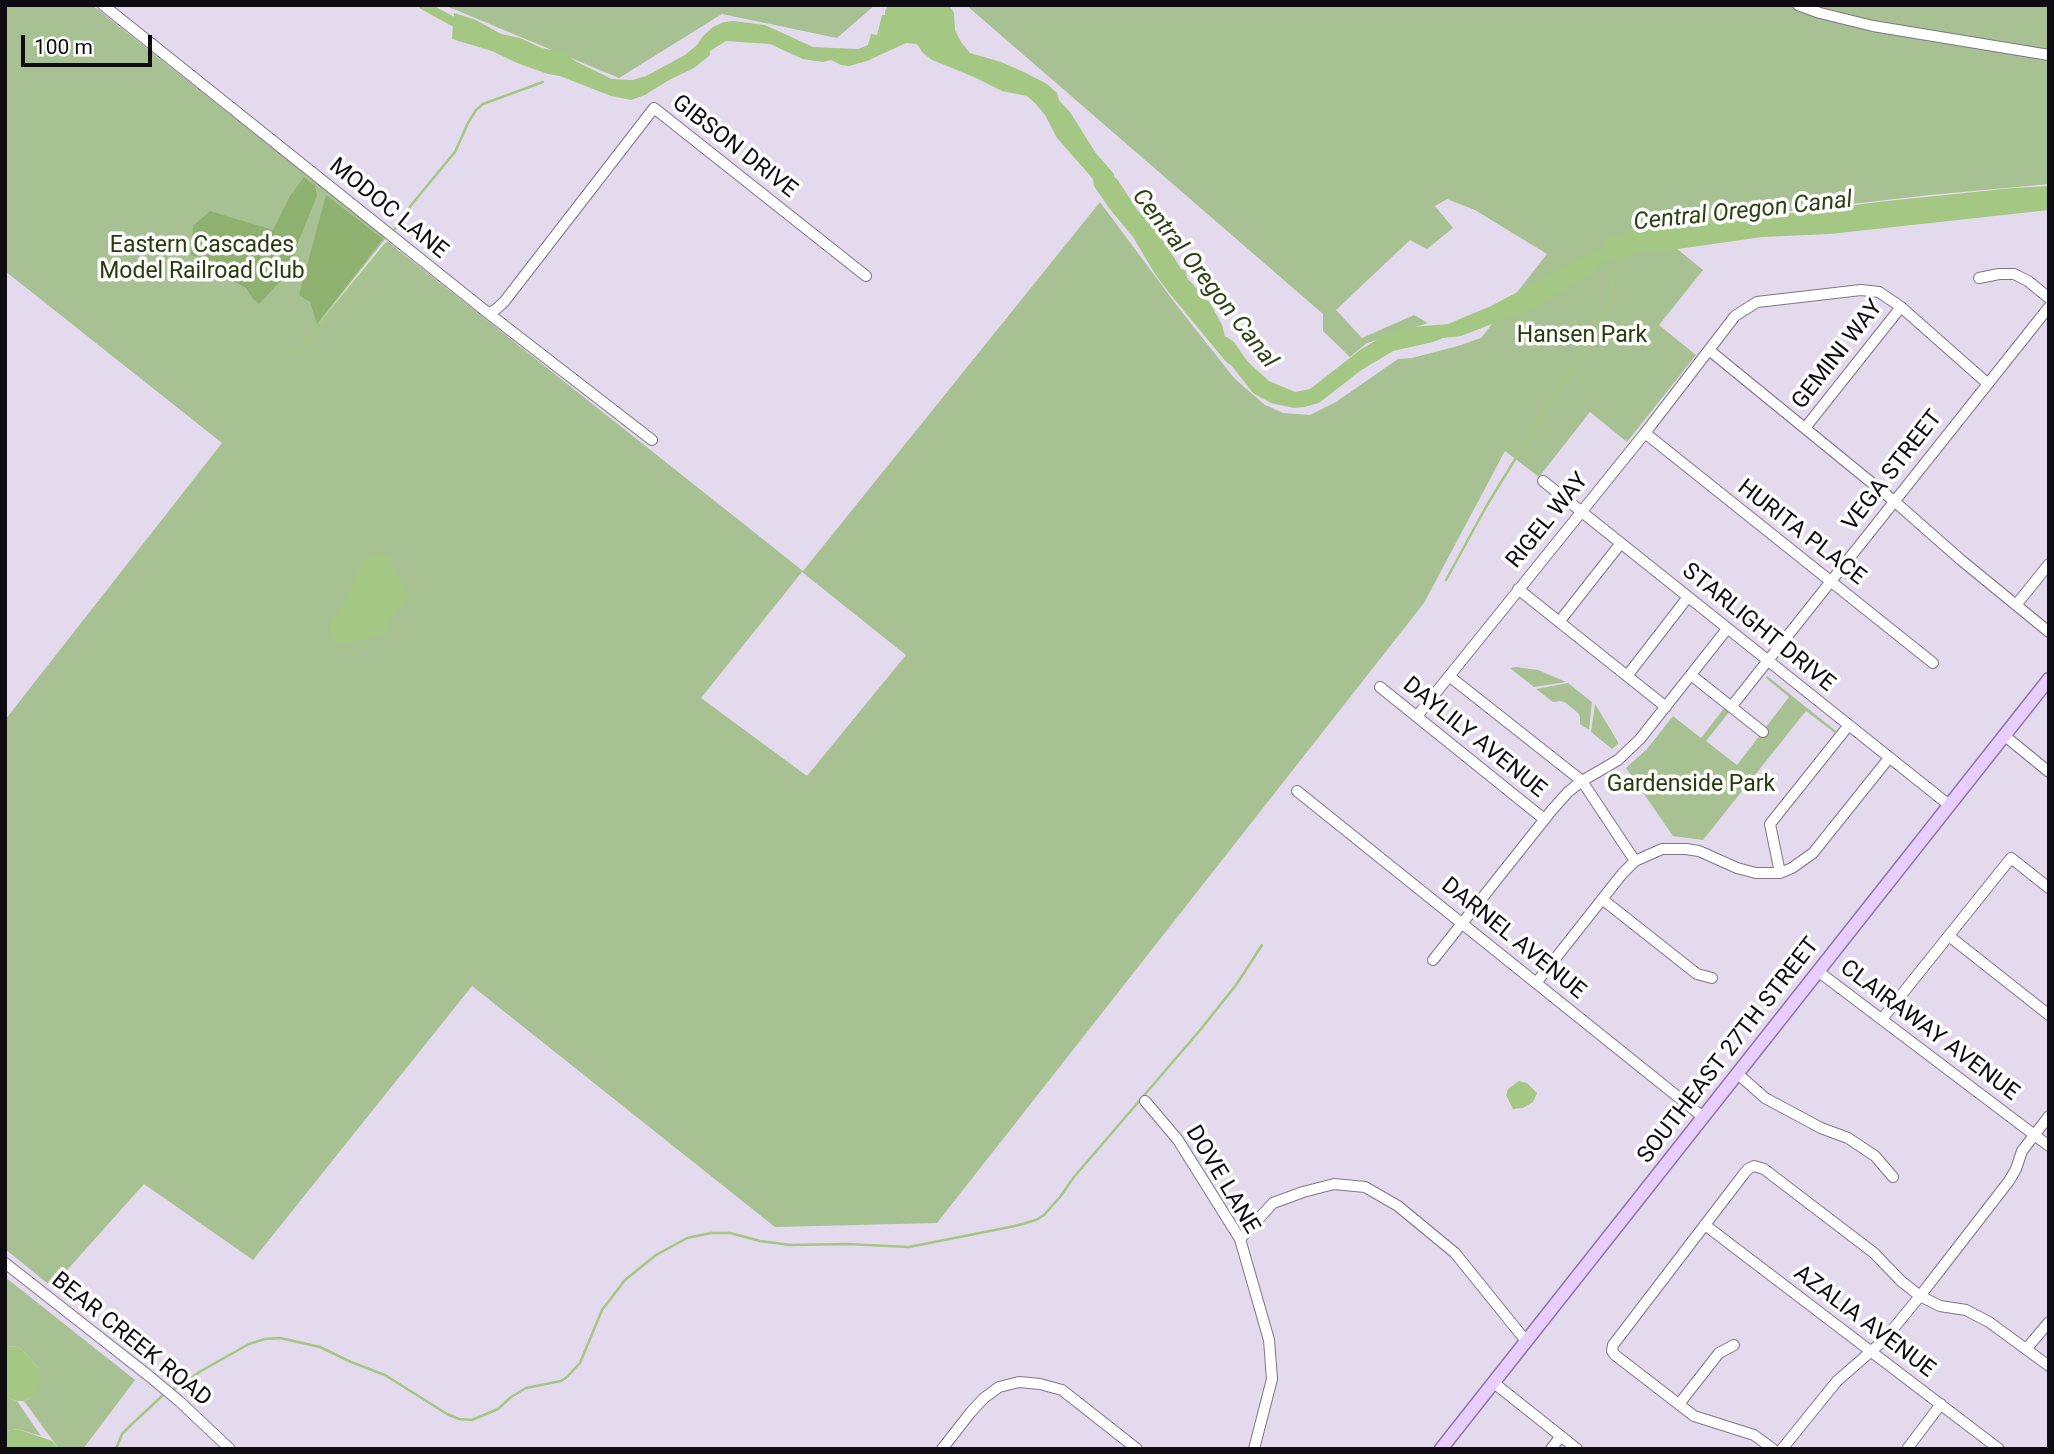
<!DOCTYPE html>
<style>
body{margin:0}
#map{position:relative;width:2054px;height:1454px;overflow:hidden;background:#e4daed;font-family:Roboto,sans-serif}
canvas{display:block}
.frame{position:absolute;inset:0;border:7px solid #0f0b12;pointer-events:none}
.scale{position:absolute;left:21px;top:35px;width:131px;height:32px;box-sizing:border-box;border:4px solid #0f0b12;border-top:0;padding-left:9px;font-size:21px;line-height:24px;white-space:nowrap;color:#0f0b12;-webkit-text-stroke:5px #fff;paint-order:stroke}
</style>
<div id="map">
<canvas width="2054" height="1454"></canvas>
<div class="frame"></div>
<div class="scale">100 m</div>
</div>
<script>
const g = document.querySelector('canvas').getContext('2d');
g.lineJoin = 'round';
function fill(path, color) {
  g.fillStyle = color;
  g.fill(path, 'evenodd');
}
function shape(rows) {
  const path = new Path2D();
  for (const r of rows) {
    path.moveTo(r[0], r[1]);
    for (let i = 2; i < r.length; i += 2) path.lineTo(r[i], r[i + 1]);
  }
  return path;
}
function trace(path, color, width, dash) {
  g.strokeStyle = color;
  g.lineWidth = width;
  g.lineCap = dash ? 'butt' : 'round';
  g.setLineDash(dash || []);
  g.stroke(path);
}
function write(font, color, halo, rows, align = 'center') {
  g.font = font + ' Roboto,sans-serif';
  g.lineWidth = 7;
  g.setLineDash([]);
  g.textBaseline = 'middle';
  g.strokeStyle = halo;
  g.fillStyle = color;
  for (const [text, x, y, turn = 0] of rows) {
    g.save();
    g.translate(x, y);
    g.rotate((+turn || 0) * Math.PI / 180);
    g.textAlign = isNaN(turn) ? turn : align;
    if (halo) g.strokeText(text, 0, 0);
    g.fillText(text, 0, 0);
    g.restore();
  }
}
fill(shape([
 [5,5,92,5,386,238,318,324,387,241,803,571,1100,202,1178,307,1234,378,1265,405,1283,413,1310,415,1336,402,1398,359,1412,358,1458,346,1481,338,1547,254,1475,210,1447,199,1435,206,1453,228,1427,249,1410,240,1336,310,1362,338,1414,315,1428,323,1367,343,1350,357,1323,331,1323,314,966,5,2049,5,2049,184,1930,195,1650,227,1703,270,1659,325,1696,355,1627,442,1590,412,1539,477,1505,451,1424,603,937,1223,775,1227,472,986,253,1260,144,1184,52,1287,5,1249,5,720,222,443,5,271],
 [802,572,906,655,807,776,701,698],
 [444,5,875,5,837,38,722,14,619,78],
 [1516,667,1538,670,1566,682,1534,687,1510,668],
 [1767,676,1836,731,1835,733,1806,711,1703,840,1673,836,1626,768,1647,749,1673,716,1701,738,1725,707,1730,711,1706,741,1737,765,1789,697,1766,678],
 [1568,683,1592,702,1589,730,1580,724,1580,717,1578,713,1566,703,1561,701,1553,702,1536,689],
 [1595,704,1618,742,1618,744,1612,749,1591,732],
 [5,1277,135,1380,83,1449,59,1449,24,1401,31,1398,39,1368,22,1350,18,1347,5,1346],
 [5,1397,17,1401,41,1436,18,1429,5,1431]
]), '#a8c192');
fill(shape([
 [304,177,315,186,317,196,297,245,292,269,259,304,253,299,246,288,220,274,212,261,191,255,193,226,210,211,273,230,290,196],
 [326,195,383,239,317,324,310,302,299,295]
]), '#8fb16f');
fill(shape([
 [889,5,949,5,954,13,955,30,961,42,970,53,1001,62,1026,73,1047,84,1057,93,1059,100,1070,112,1095,152,1114,174,1114,177,1117,179,1138,211,1149,221,1167,246,1181,269,1186,271,1187,278,1210,303,1222,325,1225,336,1234,342,1248,362,1269,381,1295,392,1310,389,1360,350,1388,333,1400,328,1448,324,1491,306,1599,249,1605,248,1604,243,1606,239,1627,234,1628,232,1685,221,1690,222,1805,212,1878,202,2013,188,2049,186,2049,210,1830,234,1762,237,1671,250,1636,253,1625,257,1608,259,1595,271,1536,307,1461,336,1443,338,1433,342,1393,351,1360,371,1319,403,1304,407,1294,408,1271,403,1253,393,1231,365,1227,363,1170,294,1155,274,1133,237,1109,208,1094,186,1093,179,1057,138,1045,115,1036,104,1027,96,1002,91,974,77,932,60,923,53,917,44,906,43,867,61,849,66,841,65,831,60,823,62,803,59,770,44,726,41,710,51,710,55,694,68,669,80,645,95,631,100,611,96,560,76,548,74,517,63,492,51,452,39,454,13,476,20,501,34,520,38,542,48,562,52,577,62,612,79,633,80,646,76,685,55,697,45,703,36,713,27,724,22,734,21,765,25,813,47,858,49,868,45,871,34,877,35,882,15,885,15,885,11],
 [376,554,383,555,388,557,407,595,406,602,390,619,385,632,379,636,344,643,337,643,330,635,330,624,341,609,351,588,356,576,358,563],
 [1519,1081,1527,1083,1537,1093,1533,1102,1523,1108,1513,1109,1506,1095,1508,1089],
 [5,1346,18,1347,22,1350,39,1368,40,1380,36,1391,31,1398,24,1401,17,1401,5,1397],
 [18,1429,52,1441,59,1449,5,1449,5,1431]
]), '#a4c784');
trace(shape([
 [394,230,412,204,455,152,468,123,476,110,483,104,543,82],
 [288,351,297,353,385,245],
 [1446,580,1487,505,1604,315,1614,273],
 [174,1389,201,1371,249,1344,265,1339,280,1338,320,1347,351,1362,385,1375,447,1414,459,1419,472,1420,498,1409,511,1397,526,1388,561,1381,567,1377,580,1363,602,1310,625,1280,656,1255,687,1238,711,1233,730,1233,760,1241,790,1245,847,1244,909,1247,1015,1226,1036,1220,1044,1215,1060,1197,1074,1177,1201,1029,1236,985,1262,945],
 [116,1449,122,1434,132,1424,162,1396]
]), '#a4c784', 2.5);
trace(shape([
 [423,5,463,27]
]), '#a4c784', 9);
const minor = shape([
 [103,5,488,313,652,440],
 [1798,5,1820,13,1873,26,2049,55],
 [1979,278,1999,274,2014,274,2028,281,2049,298],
 [488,313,495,310,504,302,654,108,866,276],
 [1709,350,1894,501,1961,560,2049,632],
 [1805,428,1901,307],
 [1645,433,1933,663],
 [1543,481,1949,805],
 [1518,589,1666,707],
 [2016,605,2049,564],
 [1559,622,1621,543],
 [1691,675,1763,732],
 [1449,676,1582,781,1635,861],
 [1627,676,1688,597],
 [1380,687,1544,819],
 [1731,707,2049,307],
 [1417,716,1645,433,1735,316,1757,302,1861,290,1879,292,1901,307,1987,383],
 [2005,736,2049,772],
 [1297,791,1703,1117],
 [1780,873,1770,824,1849,725],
 [1602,899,1697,974,1712,978],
 [1949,936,2049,1015],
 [1433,960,1552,810,1568,792,1582,781,1618,760,1640,739,1727,629],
 [1819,972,2049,1146],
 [1536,983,1622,874,1635,861,1662,849,1686,849,1699,851,1737,868,1756,873,1780,873,1792,868,1813,853,1889,758],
 [1882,1019,2011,858,2049,888],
 [1738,1074,1765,1098,1821,1128,1848,1138,1875,1156,1893,1177],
 [1145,1101,1178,1140,1240,1239,1269,1340,1272,1379,1254,1449],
 [1705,1225,1999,1449],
 [1240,1239,1273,1203,1303,1192,1334,1184,1365,1187,1398,1206,1455,1253,1526,1341],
 [5,1263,149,1376,179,1401,230,1449],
 [2027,1348,2049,1322],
 [1494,1383,1577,1449],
 [1679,1404,1719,1353,1734,1345],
 [942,1449,971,1412,984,1398,999,1387,1019,1382,1040,1384,1062,1390,1137,1449],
 [1551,1449,1561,1436],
 [1773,1449,1754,1435,1694,1416,1615,1355,1612,1351,1613,1345,1743,1175,1748,1169,1754,1166,1764,1169,1874,1253,1901,1281,1920,1296,1940,1306,1966,1310,1989,1322,2049,1366],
 [1782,1449,1837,1381,1884,1340,1920,1296,2009,1181,2016,1169,2022,1151,2049,1116],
 [1907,1449,1941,1404]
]);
const major = shape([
 [1441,1449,2049,679]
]);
trace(minor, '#7f7687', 12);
trace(major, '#9274a9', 15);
trace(minor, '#fff', 10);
trace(major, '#e8cefd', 12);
write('23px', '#0f0b12', '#fff', [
 ["GIBSON DRIVE",734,147,38],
 ["MODOC LANE",388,209,39],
 ["GEMINI WAY",1838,355,-52],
 ["VEGA STREET",1893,471,-52],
 ["RIGEL WAY",1548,521,-51],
 ["HURITA PLACE",1801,533,38],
 ["STARLIGHT DRIVE",1758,628,39],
 ["DAYLILY AVENUE",1474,738,39],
 ["DARNEL AVENUE",1513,939,39],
 ["CLAIRAWAY AVENUE",1929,1031,37],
 ["SOUTHEAST 27TH STREET",1729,1051,-52],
 ["DOVE LANE",1222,1180,59],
 ["AZALIA AVENUE",1864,1322,37],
 ["BEAR CREEK ROAD",131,1340,39]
]);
write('23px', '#263c0b', '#fff', [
 ["Eastern Cascades",202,246],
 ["Model Railroad Club",202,272],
 ["Hansen Park",1582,336],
 ["Gardenside Park",1691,785]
]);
write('italic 24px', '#2b4112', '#fff', [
 ["Central Oregon Canal",1743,212,-6],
 ["Central Oregon Canal",1204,279,52]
]);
</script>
